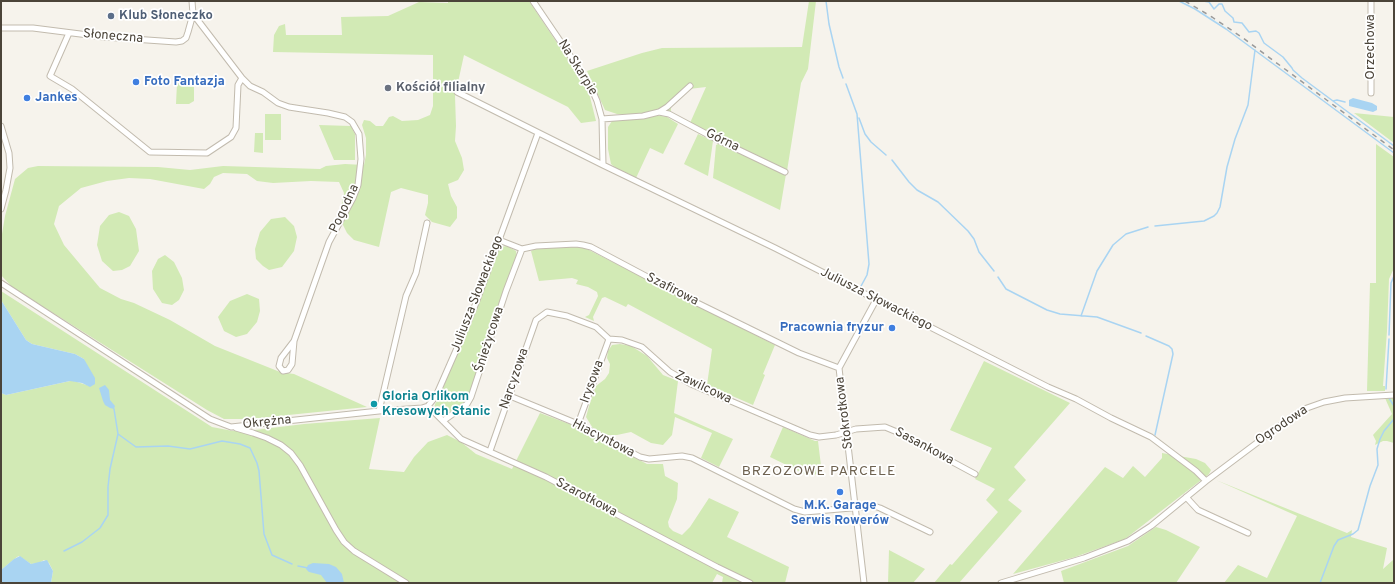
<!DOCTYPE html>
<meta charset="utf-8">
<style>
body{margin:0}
#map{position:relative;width:1395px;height:584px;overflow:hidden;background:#f6f3ec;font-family:Overpass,sans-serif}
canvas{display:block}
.frame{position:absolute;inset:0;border:2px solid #4b4439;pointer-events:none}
</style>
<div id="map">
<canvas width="1395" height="584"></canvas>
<div class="frame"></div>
</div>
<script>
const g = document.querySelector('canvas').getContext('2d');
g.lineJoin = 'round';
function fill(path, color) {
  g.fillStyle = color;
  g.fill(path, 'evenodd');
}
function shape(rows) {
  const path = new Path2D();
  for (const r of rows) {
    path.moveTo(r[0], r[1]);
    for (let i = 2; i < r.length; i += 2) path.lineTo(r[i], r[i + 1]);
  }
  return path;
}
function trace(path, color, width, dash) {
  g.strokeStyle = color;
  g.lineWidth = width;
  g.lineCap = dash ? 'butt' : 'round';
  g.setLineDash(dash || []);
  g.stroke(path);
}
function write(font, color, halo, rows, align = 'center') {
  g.font = font + ' Overpass,sans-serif';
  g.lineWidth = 3.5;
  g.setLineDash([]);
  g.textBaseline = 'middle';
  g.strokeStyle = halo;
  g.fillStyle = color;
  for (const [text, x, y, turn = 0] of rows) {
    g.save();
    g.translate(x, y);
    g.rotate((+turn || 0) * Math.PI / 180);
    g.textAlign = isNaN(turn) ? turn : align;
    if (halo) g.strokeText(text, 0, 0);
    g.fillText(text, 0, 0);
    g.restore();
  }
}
fill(shape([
 [448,1,529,1,588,89,596,121,581,123,568,107,464,55,455,96,456,126,455,141,462,158,464,170,458,180,448,184,451,196,457,207,457,218,450,227,432,222,425,215,428,203,428,195,401,188,391,192,379,247,354,240,347,233,339,217,344,193,339,182,311,181,273,183,257,181,247,174,223,173,214,177,210,184,204,189,150,179,129,178,107,181,81,188,59,206,54,224,64,245,100,288,121,299,134,303,170,320,215,346,280,372,294,374,367,407,249,419,224,419,207,410,12,287,1,275,1,240,5,216,15,179,28,168,38,166,158,167,190,170,223,166,320,169,326,166,345,164,364,165,366,155,366,138,362,125,364,120,370,121,376,126,383,126,389,117,393,116,402,121,418,120,430,115,433,106,433,55,273,52,274,35,279,26,285,24,286,35,342,35,341,17,388,16,419,2,448,3],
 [809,1,816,1,808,69,801,83,787,171,690,123,706,87,689,89,671,106,671,112,652,111,637,115,617,114,605,110,587,71,642,53,662,48,802,47],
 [177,83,190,83,194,87,194,101,189,104,176,104],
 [1354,113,1394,117,1394,143],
 [265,114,281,114,281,140,265,140],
 [655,115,667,117,678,124,663,154,650,148,636,178,621,172,611,164,608,149,608,127,612,121,621,118],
 [319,125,351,126,355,134,355,160,334,160],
 [255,133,263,133,263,153,254,152],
 [698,134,713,141,708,176,684,164],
 [720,143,786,174,780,210,713,178,716,145],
 [1376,144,1394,157,1394,268,1389,279,1387,331,1383,386,1385,386,1385,391,1367,391,1370,283,1376,283],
 [119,212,129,216,136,229,139,251,130,266,122,270,113,271,102,261,97,245,100,226,109,215],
 [285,217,294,226,297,237,294,251,282,267,269,270,263,266,256,259,255,249,260,232,271,219],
 [507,246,516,251,517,257,504,290,467,401,445,416,434,409,435,404,439,398,443,388,500,247],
 [564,247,581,247,589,250,775,345,763,374,765,375,753,405,707,385,712,349,628,304,626,307,605,297,602,298,593,317,594,321,585,317,589,315,598,296,597,292,588,287,576,284,578,280,572,278,539,281,531,251,535,249],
 [165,255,174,262,182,278,184,290,179,300,172,305,162,303,153,289,152,271,158,259],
 [1,291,212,427,233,431,255,430,304,424,380,418,369,469,404,472,414,457,428,442,447,435,461,442,476,454,512,469,540,413,572,425,647,464,663,464,665,476,678,483,677,499,668,522,669,527,673,531,682,535,690,527,709,498,739,512,727,537,789,567,785,583,722,583,723,577,717,574,712,583,51,583,53,571,49,563,44,560,39,563,31,564,19,556,17,557,1,570,1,393,6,395,70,381,74,381,90,386,84,359,75,354,32,344,26,340,1,300],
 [247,294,259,299,260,311,257,322,247,334,236,337,224,331,218,317,230,301],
 [620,344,631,346,647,356,663,375,678,381,674,413,733,439,719,467,701,458,712,433,675,417,672,435,663,445,651,443,631,432,617,435,606,435,594,430,586,417,589,406,596,386,605,379,609,373,610,364,607,358,608,351,612,345],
 [984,361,1070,403,1014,467,1026,480,1008,500,1022,511,959,583,934,583,950,564,952,565,998,512,986,500,995,489,975,479,992,448,950,430],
 [1385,398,1394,398,1394,443,1387,441,1383,441,1375,445,1376,441,1373,435,1392,414],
 [783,427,815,441,818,441,822,474,807,475,770,457],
 [1162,453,1196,459,1205,463,1211,470,1209,474,1125,539,1075,557,1013,574,1105,467,1123,478,1133,466,1145,477,1162,458],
 [1216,480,1347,533,1352,530,1351,537,1387,548,1383,569,1393,560,1394,561,1394,583,1224,583,1238,565,1267,578,1297,516],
 [1156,527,1166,530,1200,547,1176,583,1064,583,1061,571,1128,546],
 [889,550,925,569,913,583,888,583]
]), '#d2eab5');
fill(shape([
 [1353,98,1372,103,1377,106,1377,110,1373,112,1349,106,1349,100],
 [1,300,26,340,32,344,75,354,84,359,95,378,95,384,90,387,82,383,70,381,6,395,1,393],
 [105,385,109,390,110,400,115,406,114,409,110,408,105,405,103,401,99,388],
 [20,556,31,564,47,560,53,571,51,583,1,583,1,570,14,559],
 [313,563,329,564,336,567,342,574,344,583,327,583,321,575,309,572,306,569,308,565]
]), '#a9d4f2');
trace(shape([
 [826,1,829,24,839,67,843,78],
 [1179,1,1195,9,1226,29,1394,153],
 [1203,1,1209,2,1214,9,1219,4,1222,4,1225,11,1233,18,1234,22,1242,23,1249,32,1256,31,1259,33,1264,43,1283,57,1292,68,1293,70,1302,78,1333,101,1337,100,1345,102],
 [846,84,857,114],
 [1333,101,1394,146],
 [857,114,869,264,867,275,860,288],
 [859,118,865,134,871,142,886,155],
 [892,160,909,182,917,190,938,202,968,231,974,239,979,252,994,271],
 [1155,226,1204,221,1214,216,1217,213,1220,207,1227,167,1235,139,1248,105,1255,50],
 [998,277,1006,289,1047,310,1060,314,1097,317,1141,333],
 [1081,316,1097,271,1113,245,1126,234,1148,227],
 [1389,335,1391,283,1394,276],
 [1146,336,1169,346,1172,349,1173,354,1155,435],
 [1386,389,1389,339],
 [1389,398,1394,406],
 [114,409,118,434,136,447,168,446,190,449,222,441,240,444,250,448,257,463,259,471,264,534,272,555,292,564],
 [64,551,82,542,100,528,108,515,108,487,110,469,118,434],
 [298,566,308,568],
 [1320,583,1334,546,1338,540,1353,534,1358,530,1370,486,1378,465,1377,449,1380,439,1384,431,1394,419]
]), '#a9d4f2', 1.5);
const minor = shape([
 [533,1,590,85,597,101,602,119,603,165],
 [1371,1,1371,93],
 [193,14,242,78,250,86,263,92,278,103,289,107,328,113,345,117,352,122,359,134,361,159,358,185,353,198,329,242,294,341,281,358,279,366,283,371,288,370,292,364,294,341],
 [1,28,33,28,104,37,176,42,182,41,186,38,188,32,193,14,192,1],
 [69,33,50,76,72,89,150,152,207,153,231,137,236,128,238,85,242,78],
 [457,92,603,165,775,248,1048,387,1076,399,1111,418,1151,437,1196,471,1206,481],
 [659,112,669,114,716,139,785,172],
 [602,119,643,116,659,112,667,107,690,86],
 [1,126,9,153,10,168,6,190,1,209],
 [499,240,522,249,536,246,576,244,583,245,591,247,689,299,799,353,839,368],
 [1,283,210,419,231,427,379,411,422,408,428,406,436,396,461,339,476,303,538,133],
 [510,396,578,424,640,457,649,459,682,456,692,458,794,509,805,512,874,506,880,508,930,532],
 [428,406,461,439,546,477,717,567,750,583],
 [379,411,406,296,416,273,427,223],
 [443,421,467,404,471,397,506,291,522,249],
 [578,424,609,339],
 [236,428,253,433,267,438,281,445,291,453,300,465,336,530,344,542,354,551,406,583],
 [490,451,536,320,547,312,567,316,596,327,609,339,622,340,642,347,670,372,691,384,810,435,819,437,836,435,856,429,885,427,897,432,975,474],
 [1186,497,1198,510,1248,533],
 [864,583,839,368,876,300],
 [1001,583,1084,558,1128,541,1151,526,1206,481,1270,433,1298,413,1307,408,1324,402,1345,398,1394,395]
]);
trace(minor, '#c2bbae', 7);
trace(minor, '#fff', 5);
trace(shape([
 [1185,1,1212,17,1243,38,1394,150]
]), '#9a9a9a', 1.5, [5, 5]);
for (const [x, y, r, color] of [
 [111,16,4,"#5c6f8a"],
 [136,82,4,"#3f7fe0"],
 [388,88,4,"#6b7280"],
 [27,98,4,"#3f7fe0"],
 [892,328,4,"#3f7fe0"],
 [374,404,4,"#0f9aa8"],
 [840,492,4,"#3f7fe0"]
]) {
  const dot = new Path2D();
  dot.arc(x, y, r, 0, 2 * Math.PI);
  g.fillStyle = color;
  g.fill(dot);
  trace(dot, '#fff', 1.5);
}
write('bold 13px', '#4e5e75', '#fff', [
 ["Klub Słoneczko",119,16]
], 'left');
write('13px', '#4b4439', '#fff', [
 ["Słoneczna",113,37,5],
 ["Orzechowa",1371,47,-90],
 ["Na Skarpie",577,68,58],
 ["Górna",722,141,26],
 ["Pogodna",345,209,-65],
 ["Szafirowa",672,290,27],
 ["Juliusza Słowackiego",478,294,-69],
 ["Juliusza Słowackiego",876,300,27],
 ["Śnieżycowa",490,340,-72],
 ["Narcyzowa",515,379,-71],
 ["Irysowa",593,382,-70],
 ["Zawilcowa",703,388,25],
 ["Stokrotkowa",845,413,-97],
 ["Okrężna",267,423,-6],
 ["Ogrodowa",1282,426,-34],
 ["Hiacyntowa",603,439,27],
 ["Sasankowa",924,447,28],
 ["Szarotkowa",586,498,28]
]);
write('bold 13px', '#366cbe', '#fff', [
 ["Foto Fantazja",144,82],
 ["Jankes",35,98],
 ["Pracownia fryzur",884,328,"right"],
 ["M.K. Garage",840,506,"center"],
 ["Serwis Rowerów",840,521,"center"]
], 'left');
write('bold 13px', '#5b616d', '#fff', [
 ["Kościół filialny",396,88]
], 'left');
write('bold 13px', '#0d838f', '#fff', [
 ["Gloria Orlikom",382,397],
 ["Kresowych Stanic",382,412]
], 'left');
g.letterSpacing = '1px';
write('14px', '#6e6250', '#fff', [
 ["BRZOZOWE PARCELE",819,472]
]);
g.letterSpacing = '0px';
</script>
